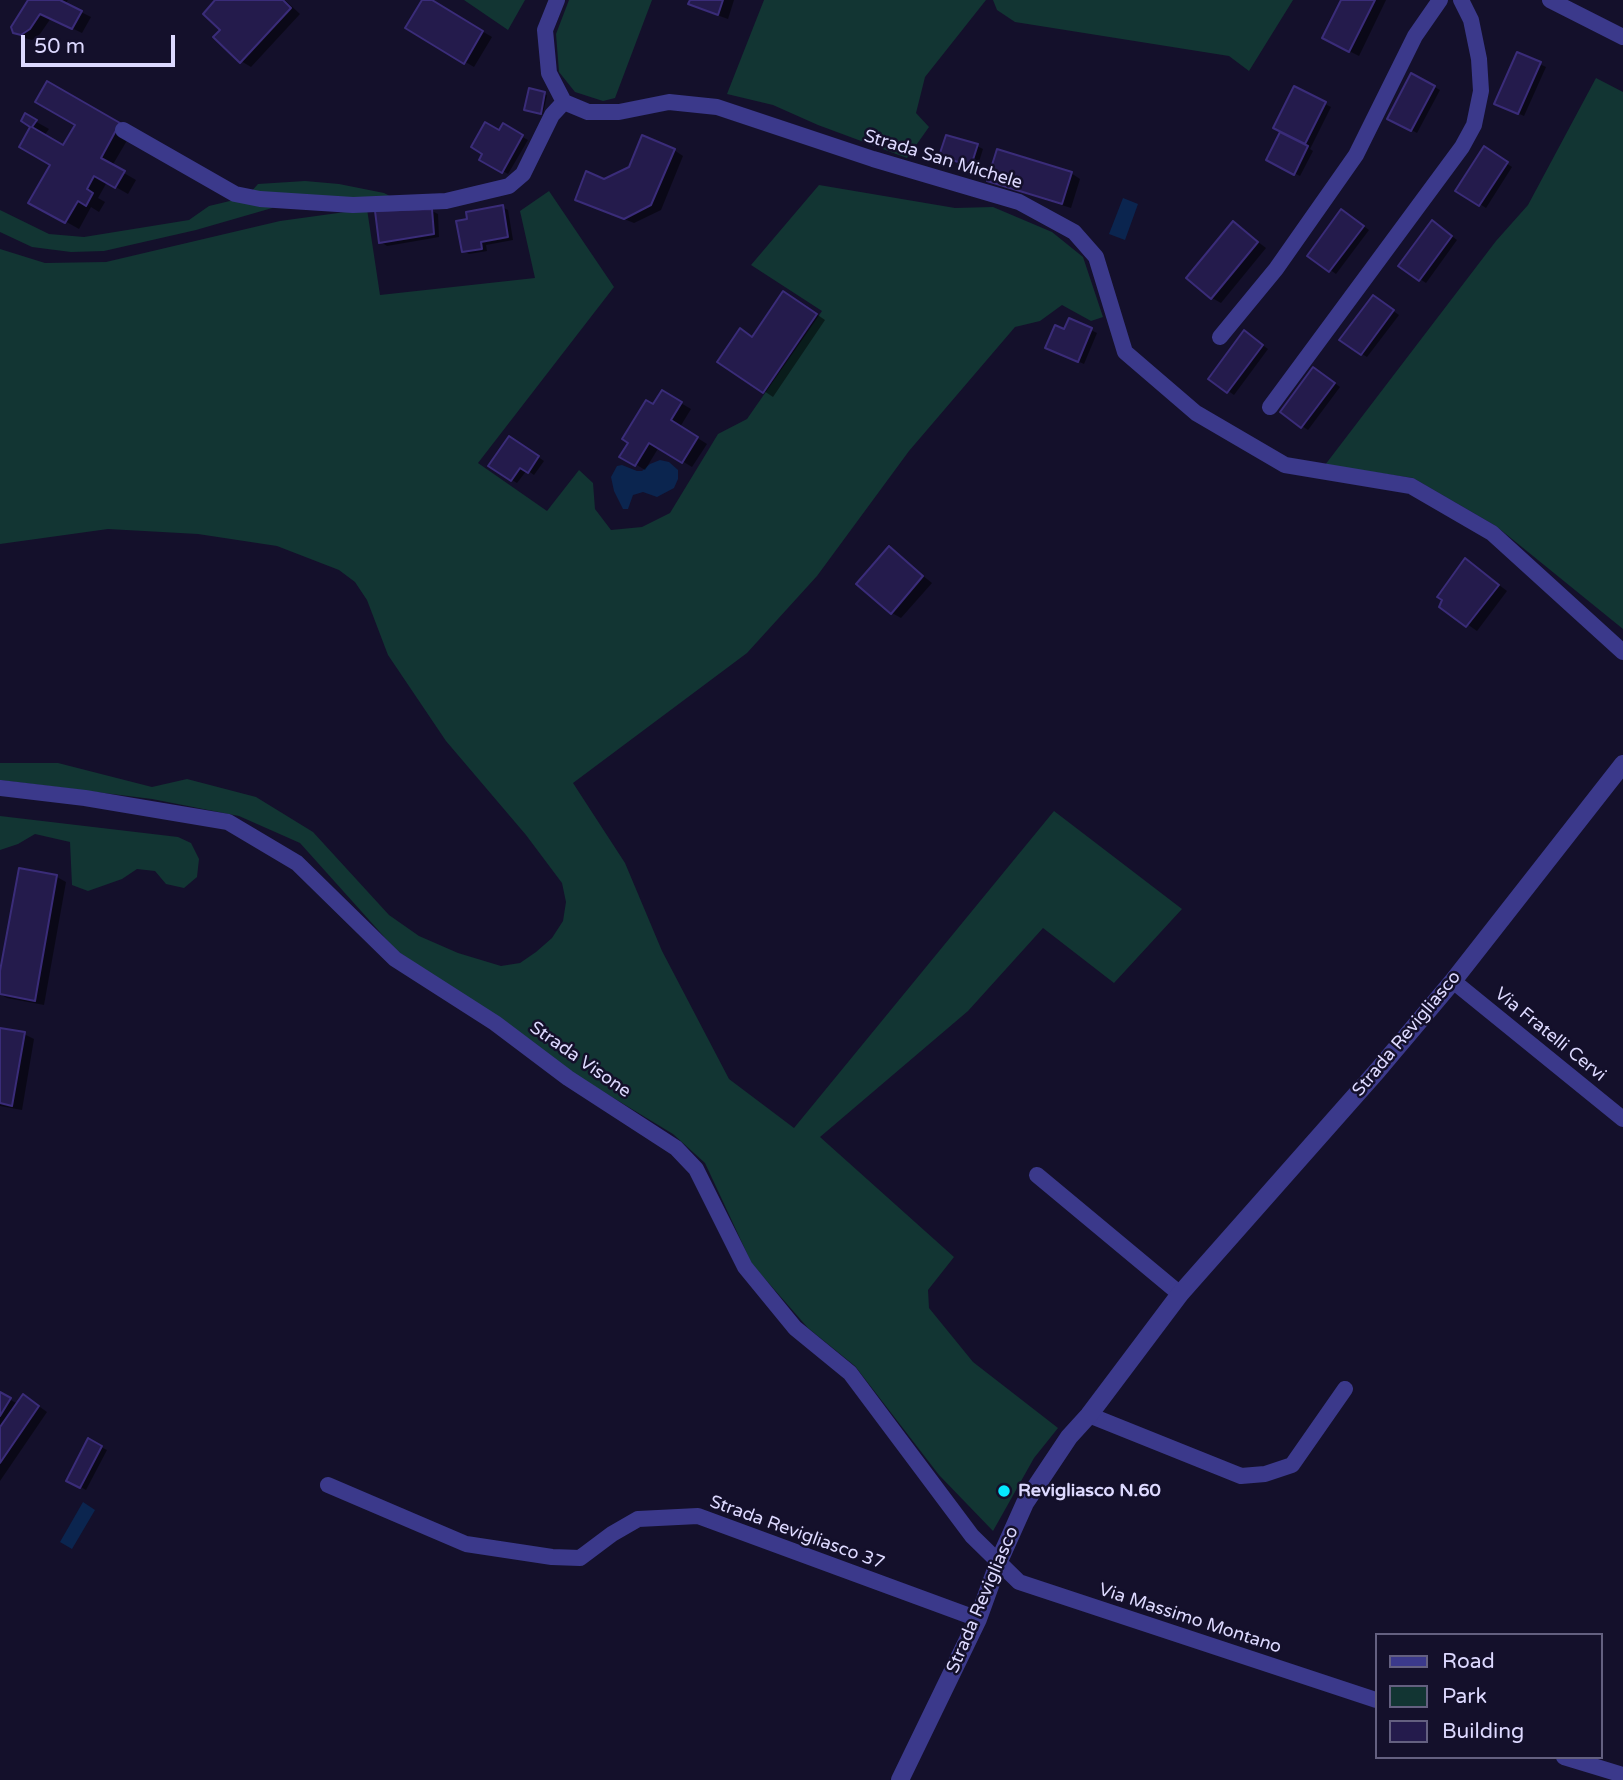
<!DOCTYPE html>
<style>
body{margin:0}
#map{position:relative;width:1623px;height:1780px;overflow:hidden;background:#14102b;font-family:"Varela Round",sans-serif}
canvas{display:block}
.legend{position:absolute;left:1375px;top:1633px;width:228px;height:126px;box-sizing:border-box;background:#14102b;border:2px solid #646080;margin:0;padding:9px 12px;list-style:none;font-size:21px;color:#ddd9ff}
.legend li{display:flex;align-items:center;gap:14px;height:35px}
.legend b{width:35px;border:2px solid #646080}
.scale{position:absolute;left:21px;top:35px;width:154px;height:32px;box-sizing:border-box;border:4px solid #ddd9ff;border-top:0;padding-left:9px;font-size:21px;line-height:24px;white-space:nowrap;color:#ddd9ff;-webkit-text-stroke:5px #14102b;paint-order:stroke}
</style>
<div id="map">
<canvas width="1623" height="1780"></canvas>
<ul class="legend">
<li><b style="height:9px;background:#3b398b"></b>Road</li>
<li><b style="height:19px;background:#123533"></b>Park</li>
<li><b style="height:19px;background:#241b4c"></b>Building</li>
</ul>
<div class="scale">50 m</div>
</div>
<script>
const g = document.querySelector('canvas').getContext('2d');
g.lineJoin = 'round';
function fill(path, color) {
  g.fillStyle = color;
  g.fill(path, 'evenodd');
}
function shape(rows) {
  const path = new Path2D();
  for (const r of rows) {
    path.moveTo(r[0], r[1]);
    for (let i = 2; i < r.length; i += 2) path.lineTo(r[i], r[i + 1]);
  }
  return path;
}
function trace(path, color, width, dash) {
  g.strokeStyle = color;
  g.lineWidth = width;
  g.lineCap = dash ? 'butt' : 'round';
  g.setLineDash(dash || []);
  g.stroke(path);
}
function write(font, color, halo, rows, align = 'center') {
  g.font = font + ' "Varela Round",sans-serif';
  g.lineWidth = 5;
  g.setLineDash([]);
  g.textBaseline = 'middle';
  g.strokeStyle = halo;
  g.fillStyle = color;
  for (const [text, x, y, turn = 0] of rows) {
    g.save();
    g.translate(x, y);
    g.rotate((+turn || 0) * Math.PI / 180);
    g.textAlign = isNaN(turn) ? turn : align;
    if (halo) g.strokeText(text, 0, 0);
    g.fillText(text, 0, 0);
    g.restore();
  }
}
fill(shape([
 [464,0,525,0,508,30],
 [569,0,652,0,615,98,603,101,575,92,559,72,556,34],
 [764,0,986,0,925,77,916,113,929,127,907,158,818,125,773,105,727,94],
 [993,0,1293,0,1249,71,1229,56,1015,22,997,10],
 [1596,78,1623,92,1623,629,1496,526,1413,478,1325,465,1496,241,1528,205],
 [305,181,339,184,384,193,394,198,355,201,250,193,258,184],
 [819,185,955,208,993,207,1052,232,1083,257,1103,317,1091,321,1062,305,1040,321,1015,327,909,451,817,576,747,653,573,783,625,863,662,951,729,1079,794,1128,1054,811,1182,909,1114,983,1043,928,968,1011,820,1137,954,1257,928,1290,929,1308,973,1362,1058,1428,1034,1458,993,1531,939,1475,855,1366,808,1328,752,1264,705,1163,673,1134,564,1068,396,950,300,843,239,816,152,799,0,780,0,763,58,763,152,787,187,779,256,797,313,832,389,915,419,936,458,953,501,966,520,963,536,952,552,938,563,921,566,902,562,883,526,835,446,741,388,655,367,600,355,582,339,570,277,546,198,534,108,529,0,544,0,249,45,263,106,262,280,221,367,209,380,295,535,278,520,211,549,191,614,287,478,463,547,511,579,470,593,483,595,509,611,530,642,527,670,513,718,434,747,419,822,311,751,265],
 [234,200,286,204,196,230,104,251,71,252,32,247,0,232,0,210,49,234,84,237,189,220,209,206],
 [0,816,178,837,191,843,199,859,197,877,184,888,166,884,155,871,137,869,122,879,88,891,72,885,70,842,35,834,18,844,0,850]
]), '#123533');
fill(shape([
 [1123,198,1138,204,1125,240,1109,234],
 [660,460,669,462,678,470,678,479,674,488,657,497,643,492,633,495,628,509,623,509,614,491,611,477,617,466,622,465,637,471,642,471,650,464],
 [83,1502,95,1510,72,1549,60,1542]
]), '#0b254f');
fill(shape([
 [30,0,68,0,65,4,91,17,82,33,51,18,40,34,32,40,25,38,15,32],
 [218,0,285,0,300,14,251,67,241,61,222,30],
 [424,0,429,0,492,37,474,67,407,28],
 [692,0,734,0,728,19,700,9,690,4],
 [1343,0,1386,0,1359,56,1333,43],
 [1518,54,1546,67,1524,116,1502,106],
 [1412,75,1440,90,1417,133,1389,118],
 [1295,89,1331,107,1310,149,1313,151,1300,176,1268,160,1282,132],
 [530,91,547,95,543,114,528,111],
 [26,116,49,129,44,136,64,147,77,125,132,132,112,166,136,180,128,194,107,182,98,198,105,202,99,212,91,207,79,229,31,202,52,164,21,147,33,126,23,121],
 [503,126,528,140,508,174,481,159],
 [977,146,983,149,977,168,941,156],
 [1485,149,1512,167,1486,208,1458,190],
 [674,150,683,156,661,210,634,223,587,204],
 [1071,173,1080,179,1071,208,998,185,989,180],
 [502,207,508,210,513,240,486,245,487,251,469,254,463,251],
 [432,211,438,214,439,237,387,246,381,242],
 [1348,215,1369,230,1336,274,1309,255],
 [1233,223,1266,248,1221,303,1212,298],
 [1438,226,1457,240,1426,283,1420,279],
 [793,298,825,320,773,397,719,361,753,338],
 [1379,301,1399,315,1367,357,1362,354],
 [1070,320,1097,333,1084,364,1053,350],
 [1250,336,1268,349,1234,395,1210,378],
 [1320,372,1340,387,1308,430,1302,426],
 [662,392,691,409,680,427,707,444,692,467,659,447,645,470,622,456],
 [515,441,544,461,534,475,527,470,517,483,512,480],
 [889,549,932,583,901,618,892,613],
 [1466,560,1507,591,1477,631,1441,606],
 [20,870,57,877,66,882,44,1005,7,998,0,994,0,981],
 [0,1030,24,1034,34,1039,22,1110,0,1106],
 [0,1394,18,1404,33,1402,47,1412,0,1481],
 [89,1441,107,1450,86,1490,68,1480]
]), '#0007');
const building = shape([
 [28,0,60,0,82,11,72,29,40,14,30,29,21,35,13,33,11,27,28,0],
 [215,0,283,0,291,8,240,63,213,37,220,30,203,14,215,0],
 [422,0,432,0,483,31,464,64,405,28,422,0],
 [690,0,723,0,718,15,688,4,690,0],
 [1341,0,1375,0,1349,52,1322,38,1341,0],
 [1517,52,1541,62,1518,114,1494,104,1517,52],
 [1411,73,1435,86,1411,131,1387,119,1411,73],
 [47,81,120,123,101,158,125,171,115,188,94,176,87,189,93,193,86,206,78,201,65,223,28,203,50,165,19,147,30,127,21,121,25,113,37,120,32,127,63,145,75,125,35,102,47,81],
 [1294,86,1326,102,1305,144,1273,128,1294,86],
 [529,88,545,92,541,114,524,110,529,88],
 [485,122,499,130,503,123,523,135,502,173,479,160,482,154,471,147,485,122],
 [1280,132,1308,146,1294,175,1266,160,1280,132],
 [642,135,675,149,651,205,624,219,575,200,586,171,604,179,629,167,642,135],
 [946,135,978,144,971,166,939,156,946,135],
 [1484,146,1508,162,1479,206,1455,191,1484,146],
 [997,149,1072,172,1062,204,987,181,997,149],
 [503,205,508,237,481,242,482,249,462,252,456,221,467,219,466,212,503,205],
 [432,209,434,234,379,243,375,211,432,209],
 [1341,209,1364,226,1329,272,1307,256,1341,209],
 [1432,220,1452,236,1419,281,1398,266,1432,220],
 [1233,221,1258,242,1211,299,1186,278,1233,221],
 [783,291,817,314,763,393,717,362,740,328,752,337,783,291],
 [1373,295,1394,310,1361,355,1339,340,1373,295],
 [1069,318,1092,328,1078,362,1045,348,1055,325,1064,329,1069,318],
 [1244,330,1263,345,1227,393,1208,379,1244,330],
 [1313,367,1335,383,1301,428,1280,412,1313,367],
 [662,390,682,402,671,420,698,437,682,463,649,443,635,466,619,457,628,443,622,439,646,400,653,404,662,390],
 [509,436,539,456,528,473,520,468,511,481,488,466,509,436],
 [889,546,923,576,891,614,856,584,889,546],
 [1465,558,1499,585,1466,627,1439,607,1442,600,1437,597,1465,558],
 [19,868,57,875,35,1001,0,994,0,971,19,868],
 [0,1028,25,1032,12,1106,0,1103,0,1028],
 [0,1392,11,1398,0,1416,0,1392],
 [23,1394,39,1406,0,1463,0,1427,23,1394],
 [88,1438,102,1446,80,1488,66,1481,88,1438]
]);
fill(building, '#241b4c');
trace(building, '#3a2c79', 2);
trace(shape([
 [557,0,545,30,549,73,564,102,588,112,619,112,669,102,717,107,873,159,1019,202,1074,232,1096,257,1125,352,1196,413,1285,465,1411,486,1492,533,1623,652],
 [1550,0,1623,37],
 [123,130,235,194,260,199,353,205,446,201,509,186,523,174,552,115,564,102],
 [1220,337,1276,269,1356,155,1415,36,1440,0],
 [1270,407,1462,147,1474,125,1481,91,1479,59,1471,20,1461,0],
 [0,788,85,798,228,822,297,863,395,959,495,1023,568,1078,676,1148,696,1169,745,1267,795,1328,850,1373,972,1536,1019,1582,1376,1700],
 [1453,981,1623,1119],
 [1037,1175,1180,1294],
 [1089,1415,1241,1476,1265,1474,1292,1465,1345,1389],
 [328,1485,466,1544,552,1557,580,1558,612,1534,638,1519,698,1516,978,1619],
 [1564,1757,1623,1775]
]), '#3b398b', 16);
trace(shape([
 [900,1780,978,1619,999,1561,1025,1503,1069,1437,1089,1415,1180,1294,1378,1070,1453,981,1623,764]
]), '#3b398b', 18);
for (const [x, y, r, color] of [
 [1004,1491,7,"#05e9ff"]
]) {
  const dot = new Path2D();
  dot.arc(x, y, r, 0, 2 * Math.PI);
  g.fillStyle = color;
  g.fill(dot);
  trace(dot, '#14102b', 2.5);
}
write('18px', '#ddd9ff', '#14102b', [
 ["Strada San Michele",943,160,17],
 ["Strada Revigliasco",1407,1034,-50],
 ["Via Fratelli Cervi",1550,1035,39],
 ["Strada Visone",580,1060,35],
 ["Strada Revigliasco 37",797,1533,20],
 ["Strada Revigliasco",983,1600,-67],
 ["Via Massimo Montano",1190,1619,18]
]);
write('bold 18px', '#ddd9ff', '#14102b', [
 ["Revigliasco N.60",1018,1491]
], 'left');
</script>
